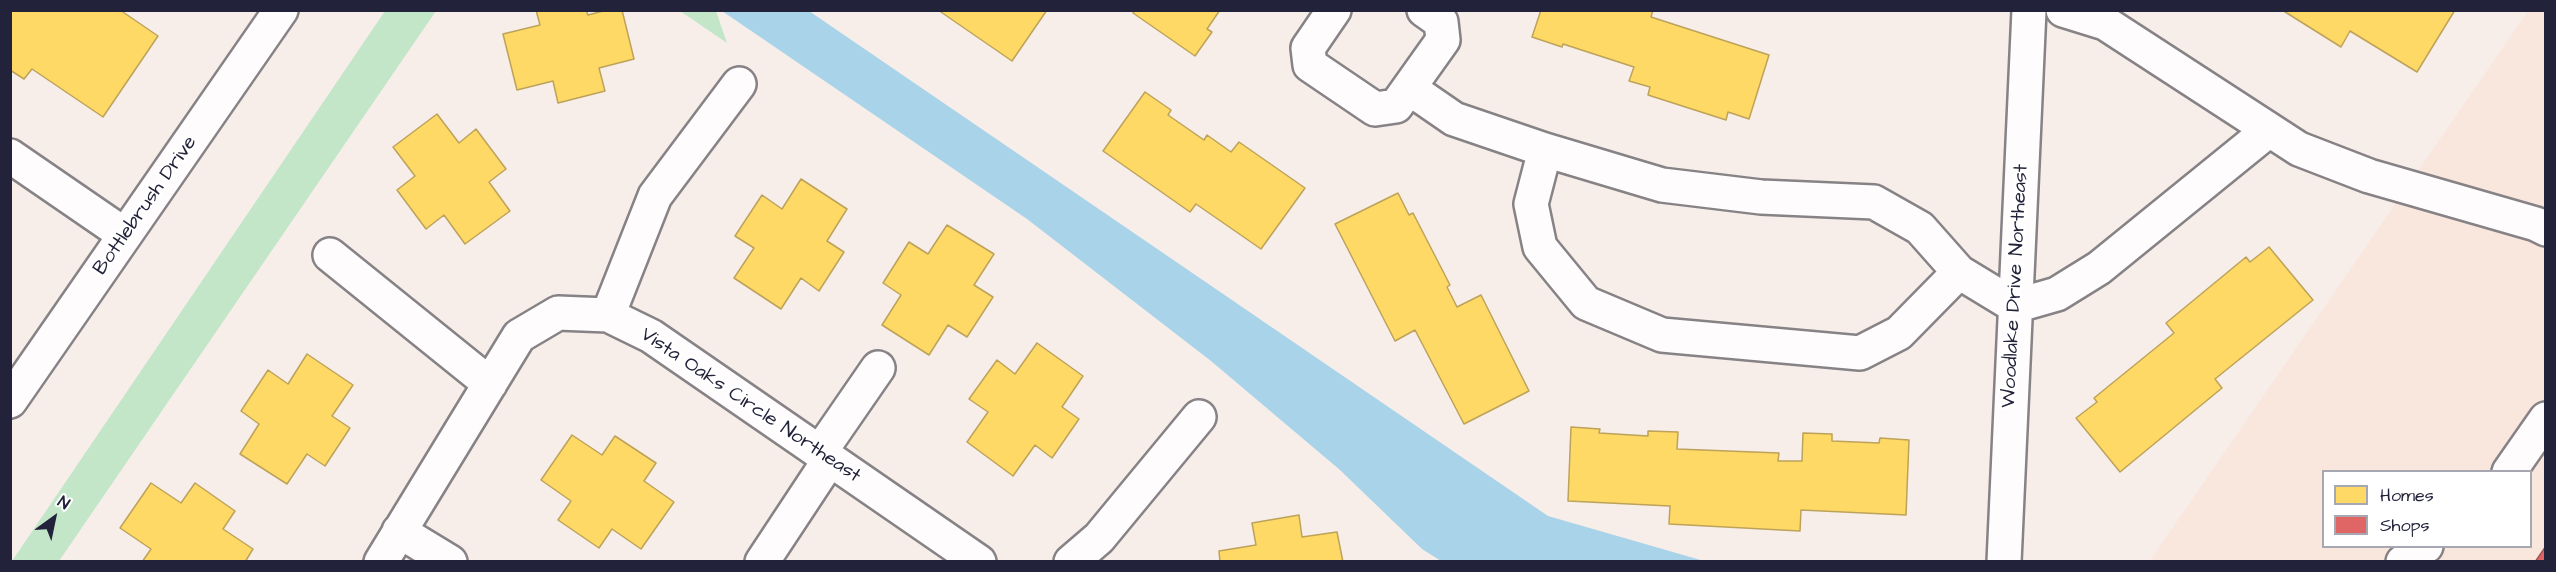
<!DOCTYPE html>
<style>
body{margin:0}
#map{position:relative;width:2556px;height:572px;overflow:hidden;background:#f7eeea;font-family:"Architects Daughter",sans-serif}
canvas{display:block}
.frame{position:absolute;inset:0;border:12px solid #22223b;pointer-events:none}
.legend{position:absolute;left:2322px;top:470px;width:210px;height:78px;box-sizing:border-box;background:#fff;border:2px solid #a7a7b1;margin:0;padding:8px 10px;list-style:none;font-size:18px;color:#22223b}
.legend li{display:flex;align-items:center;gap:12px;height:30px}
.legend b{width:30px;border:2px solid #a7a7b1}
.north{position:absolute;left:24px;top:488px;width:60px;height:60px;-webkit-text-stroke:4px #fff;paint-order:stroke;rotate:33deg;font-size:16px;font-weight:700;line-height:24px;text-align:center;color:#22223b}
.north::after{content:'';display:block;margin:auto;width:21px;height:27px;background:#22223b;clip-path:polygon(50% 0,100% 100%,50% 72%,0 100%)}
</style>
<div id="map">
<canvas width="2556" height="572"></canvas>
<div class="frame"></div>
<ul class="legend">
<li><b style="height:16px;background:#ffd966"></b>Homes</li>
<li><b style="height:16px;background:#e06666"></b>Shops</li>
</ul>
<div class="north">N</div>
</div>
<script>
const g = document.querySelector('canvas').getContext('2d');
g.lineJoin = 'round';
function fill(path, color) {
  g.fillStyle = color;
  g.fill(path, 'evenodd');
}
function shape(rows) {
  const path = new Path2D();
  for (const r of rows) {
    path.moveTo(r[0], r[1]);
    for (let i = 2; i < r.length; i += 2) path.lineTo(r[i], r[i + 1]);
  }
  return path;
}
function trace(path, color, width, dash) {
  g.strokeStyle = color;
  g.lineWidth = width;
  g.lineCap = dash ? 'butt' : 'round';
  g.setLineDash(dash || []);
  g.stroke(path);
}
function write(font, color, halo, rows, align = 'center') {
  g.font = font + ' "Architects Daughter",sans-serif';
  g.lineWidth = 6;
  g.setLineDash([]);
  g.textBaseline = 'middle';
  g.strokeStyle = halo;
  g.fillStyle = color;
  for (const [text, x, y, turn = 0] of rows) {
    g.save();
    g.translate(x, y);
    g.rotate((+turn || 0) * Math.PI / 180);
    g.textAlign = isNaN(turn) ? turn : align;
    if (halo) g.strokeText(text, 0, 0);
    g.fillText(text, 0, 0);
    g.restore();
  }
}
fill(shape([
 [2528,11,2545,11,2545,561,2149,562],
 [2324,472,2530,472,2530,546,2324,546]
]), '#f9e6dd');
fill(shape([
 [385,11,436,11,59,561,12,561],
 [680,11,716,11,727,43]
]), '#c3e6c9');
fill(shape([
 [722,11,809,11,1548,516,1704,561,1441,561,1422,549,1340,470,1211,361,1027,219]
]), '#a9d3e9');
const homes = shape([
 [10,10,120,10,158,36,103,117,32,69,24,79,10,70,10,10],
 [536,10,586,10,588,15,607,10,622,10,634,59,599,68,605,91,558,103,553,81,517,90,503,34,540,25,536,10],
 [938,10,1047,10,1012,61,938,10],
 [1135,10,1220,10,1207,29,1212,32,1195,56,1133,13,1135,10],
 [1541,10,1653,10,1651,17,1769,55,1749,119,1728,112,1726,120,1648,95,1650,87,1629,81,1634,67,1563,44,1562,47,1532,37,1541,10],
 [2282,10,2455,10,2417,72,2350,31,2341,47,2282,10],
 [1145,92,1171,110,1168,115,1204,140,1207,135,1231,152,1239,142,1305,188,1261,249,1196,204,1190,212,1103,151,1145,92],
 [437,114,459,143,476,129,506,169,489,182,510,211,465,244,444,215,426,229,397,190,415,176,393,147,437,114],
 [801,179,847,209,827,241,844,252,819,291,801,278,781,309,734,278,754,248,735,236,762,195,782,209,801,179],
 [1398,193,1409,215,1413,213,1450,285,1447,287,1457,307,1481,295,1529,391,1464,424,1415,330,1395,341,1335,224,1398,193],
 [947,225,994,254,974,285,993,297,967,337,948,325,929,355,882,325,901,295,883,283,909,242,928,254,947,225],
 [2269,247,2313,300,2215,379,2222,388,2120,472,2076,418,2097,402,2094,398,2174,333,2166,323,2246,257,2250,262,2269,247],
 [1037,343,1083,376,1062,407,1079,419,1052,458,1035,445,1013,476,967,442,988,412,969,399,997,360,1015,374,1037,343],
 [307,354,353,385,332,416,350,428,325,466,307,454,287,484,240,454,259,424,241,411,268,370,288,384,307,354],
 [1571,427,1600,429,1599,433,1648,436,1648,431,1678,432,1677,449,1779,453,1778,461,1802,461,1803,433,1832,434,1832,441,1879,443,1880,438,1909,440,1906,515,1801,510,1800,531,1669,524,1670,506,1568,501,1571,427],
 [572,435,602,455,615,436,656,463,644,481,674,502,641,549,612,529,599,548,558,520,571,501,541,480,572,435],
 [151,483,181,503,195,483,235,511,223,529,253,549,245,562,142,562,151,549,120,528,151,483],
 [1299,515,1302,537,1337,532,1343,562,1220,562,1219,551,1256,545,1252,523,1299,515]
]);
fill(homes, '#ffd966');
trace(homes, '#bda259', 1.5);
const shops = shape([
 [2546,546,2546,562,2535,562,2546,546]
]);
fill(shops, '#e06666');
trace(shops, '#a75259', 1.5);
const minor = shape([
 [1334,10,1308,48,1310,65,1375,109,1396,106,1443,40,1441,22,1424,10],
 [2063,10,2105,23,2299,149,2369,176,2536,224,2546,229],
 [1409,88,1454,119,1545,150],
 [10,156,125,235],
 [330,255,490,384],
 [1959,272,1899,333,1860,353,1662,335,1586,303,1540,247,1531,204,1545,150,1662,185,1761,197,1874,202,1920,228,1959,272,2015,306,2057,294,2099,268,2269,130],
 [608,315,655,196,739,84],
 [10,401,281,10],
 [820,452,878,368],
 [2509,472,2546,419],
 [399,531,450,562],
 [381,562,519,336,558,313,608,315,651,336,979,562],
 [762,562,830,459],
 [1071,562,1099,538,1199,417],
 [2004,562,2029,10],
 [2403,562,2426,546]
]);
trace(minor, '#868285', 38);
trace(minor, '#fefcfc', 33);
write('20px', '#22223b', '#fff', [
 ["Bottlebrush Drive",146,206,-55],
 ["Woodlake Drive Northeast",2016,286,-87],
 ["Vista Oaks Circle Northeast",750,406,34]
]);
</script>
